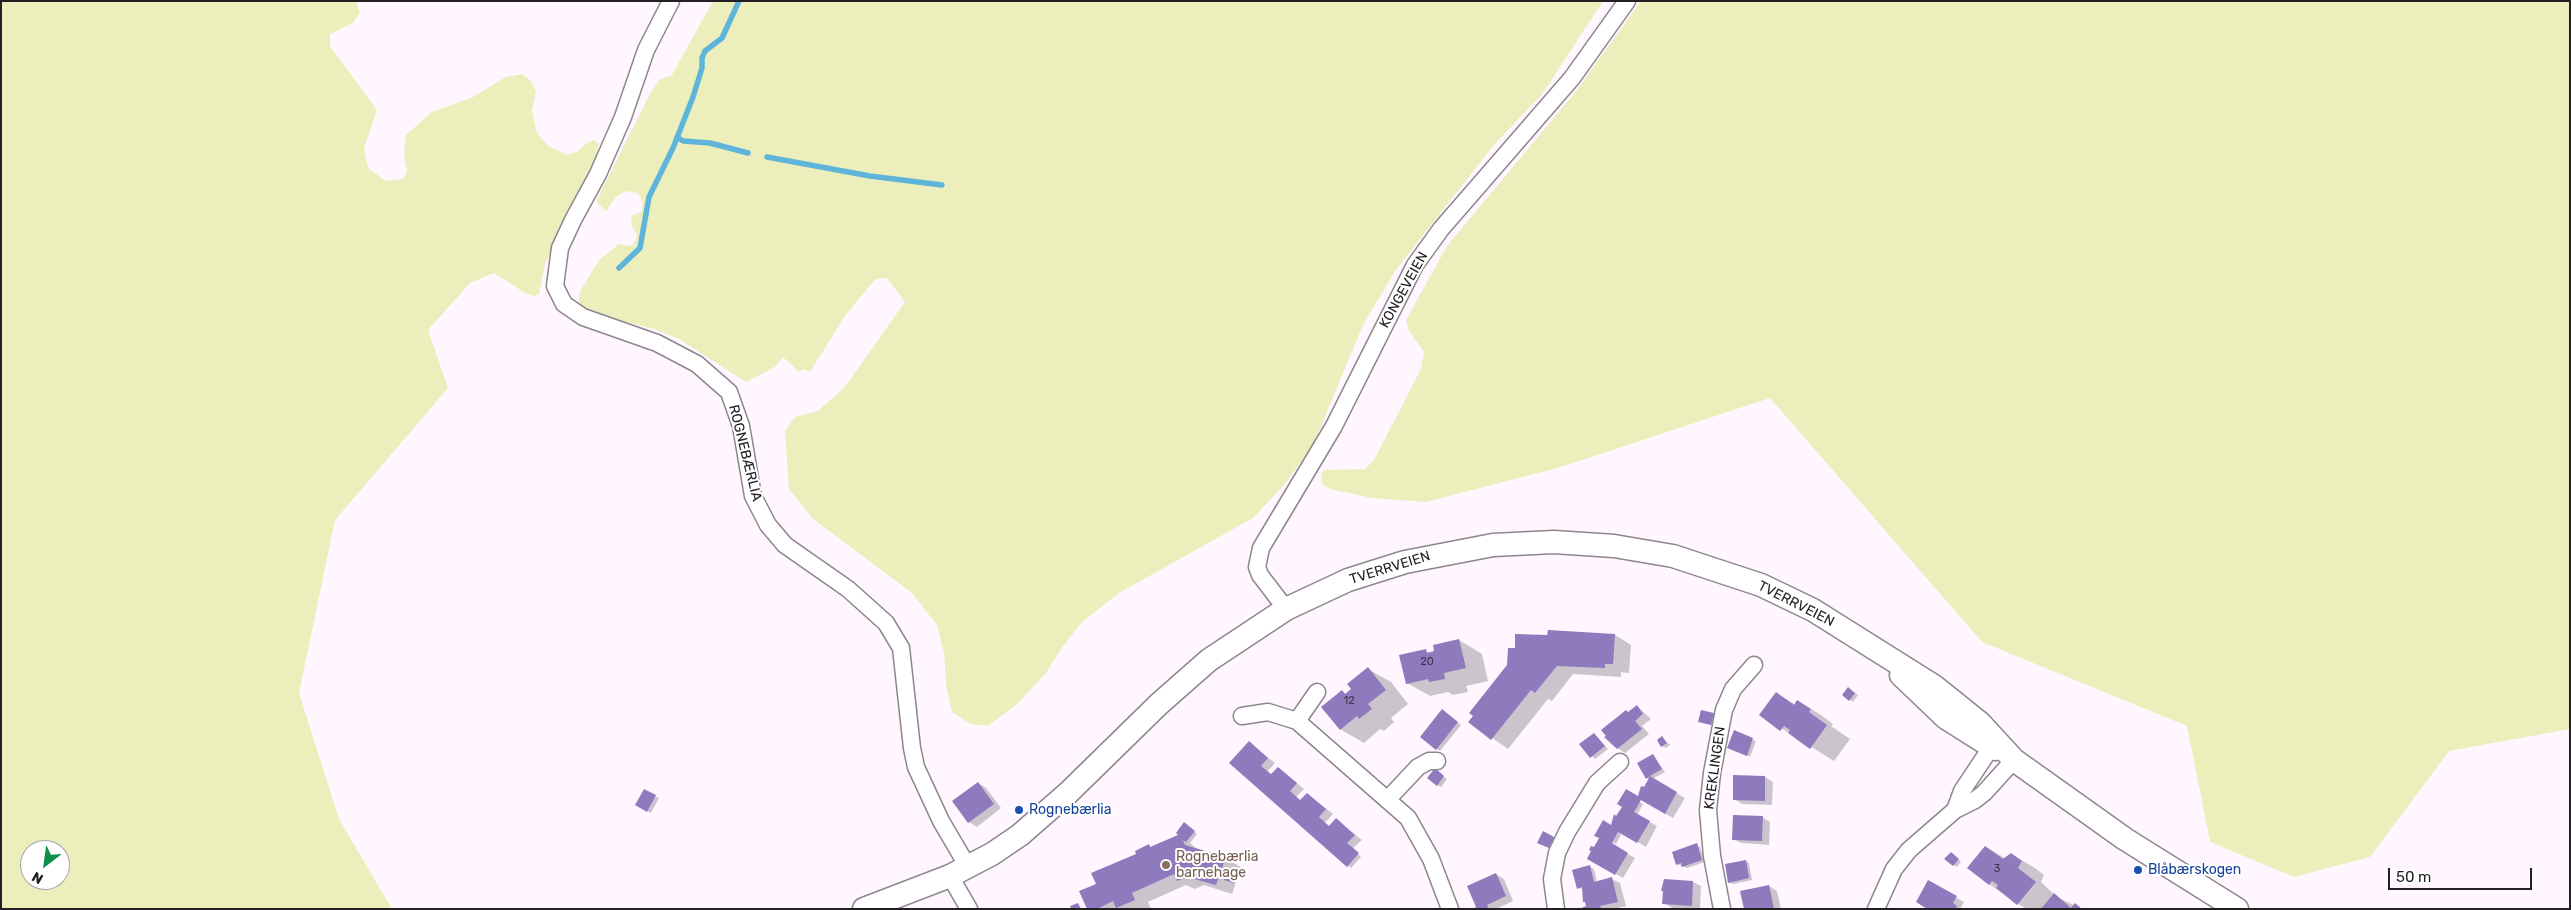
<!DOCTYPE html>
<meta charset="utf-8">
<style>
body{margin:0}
#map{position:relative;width:2571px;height:910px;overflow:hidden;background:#fff6ff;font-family:Rubik,sans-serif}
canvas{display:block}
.frame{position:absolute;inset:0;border:2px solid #232023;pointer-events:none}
.north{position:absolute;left:20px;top:840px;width:50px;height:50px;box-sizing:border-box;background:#fff;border:1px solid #a7a6a7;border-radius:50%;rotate:210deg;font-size:14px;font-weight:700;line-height:20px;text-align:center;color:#232023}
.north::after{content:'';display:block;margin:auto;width:18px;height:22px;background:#0e8f4c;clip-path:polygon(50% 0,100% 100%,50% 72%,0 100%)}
.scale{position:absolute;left:2388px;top:868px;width:144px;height:22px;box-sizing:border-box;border:2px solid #232023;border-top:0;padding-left:6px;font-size:15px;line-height:18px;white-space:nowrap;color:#232023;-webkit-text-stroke:4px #fff;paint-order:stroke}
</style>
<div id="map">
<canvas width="2571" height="910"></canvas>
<div class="frame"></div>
<div class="north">N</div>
<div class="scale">50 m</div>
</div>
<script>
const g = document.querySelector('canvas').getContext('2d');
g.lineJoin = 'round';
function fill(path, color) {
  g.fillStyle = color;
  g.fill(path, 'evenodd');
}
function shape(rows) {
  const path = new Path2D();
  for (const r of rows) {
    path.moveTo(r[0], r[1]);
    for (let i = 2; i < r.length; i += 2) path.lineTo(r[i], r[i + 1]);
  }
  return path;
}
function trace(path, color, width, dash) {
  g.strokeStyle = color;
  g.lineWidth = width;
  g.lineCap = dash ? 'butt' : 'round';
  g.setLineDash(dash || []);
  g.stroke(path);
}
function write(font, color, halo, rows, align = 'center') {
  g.font = font + ' Rubik,sans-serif';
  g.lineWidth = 4;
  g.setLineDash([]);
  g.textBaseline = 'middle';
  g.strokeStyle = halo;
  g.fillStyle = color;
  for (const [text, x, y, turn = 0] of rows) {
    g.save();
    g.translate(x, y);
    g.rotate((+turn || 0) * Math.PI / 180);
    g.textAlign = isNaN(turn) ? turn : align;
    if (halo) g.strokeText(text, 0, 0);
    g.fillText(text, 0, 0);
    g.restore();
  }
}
fill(shape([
 [1,1,356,1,360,12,353,23,330,34,330,46,377,110,364,148,368,168,386,181,403,179,407,171,404,155,406,135,432,112,473,97,506,77,522,74,531,81,536,92,532,111,537,133,548,146,567,155,577,152,587,143,594,140,599,144,595,159,545,264,539,294,534,296,525,293,494,273,470,283,428,330,448,388,335,520,299,693,339,819,392,909,1,909],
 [30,850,60,850,60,880,30,880],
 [713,1,1603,1,1543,93,1493,146,1395,271,1363,325,1314,443,1284,485,1253,518,1119,593,1081,623,1061,649,1046,673,1016,705,988,726,971,724,952,712,946,684,944,653,937,625,912,593,813,519,789,489,785,431,795,417,818,411,844,388,905,302,887,278,876,279,866,290,845,316,810,372,804,369,799,372,783,357,775,367,746,382,679,339,657,330,587,312,579,303,579,293,600,259,619,244,631,246,636,240,637,235,632,227,631,216,641,212,643,203,638,193,625,191,616,197,606,211,598,204,597,199,650,94,659,80,672,75],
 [1641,1,2570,1,2570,729,2449,751,2370,857,2294,877,2210,842,2187,726,1982,642,1770,398,1561,467,1426,502,1372,498,1330,489,1322,484,1321,475,1324,470,1365,469,1374,460,1421,369,1424,352,1409,331,1406,320,1447,246,1577,90]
]), '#ecefbb');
fill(shape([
 [1615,635,1631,645,1629,673,1621,672,1621,677,1573,674,1552,701,1548,699,1508,749,1470,722,1508,666],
 [1459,640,1482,654,1488,681,1466,686,1468,692,1453,695,1448,692,1430,696,1407,683,1426,651,1430,653,1436,652],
 [1368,669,1391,682,1408,704,1391,718,1394,722,1384,731,1380,729,1364,743,1340,729,1342,692,1346,694,1353,689],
 [1852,691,1858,695,1853,702,1849,699],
 [1776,693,1796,705,1798,701,1821,715,1833,724,1831,726,1850,739,1834,761,1760,715],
 [1637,706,1651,719,1642,726,1649,734,1625,753,1617,748],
 [1446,713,1461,725,1440,751,1437,749],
 [1714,714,1717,716,1715,726,1699,721],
 [1735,732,1756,741,1750,757,1732,749],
 [1594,734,1608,749,1595,759,1581,745],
 [1662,738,1670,745,1666,748,1662,746],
 [1249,743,1275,763,1267,772,1272,775,1278,768,1304,789,1296,797,1301,801,1307,794,1333,814,1325,823,1330,827,1336,820,1362,840,1354,847,1354,850,1361,857,1351,868,1278,804],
 [1653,755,1665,772,1652,779,1685,798,1673,818,1636,797,1635,799,1643,804,1637,815,1657,826,1646,847,1618,830,1621,835,1616,844,1603,837,1603,840,1635,858,1623,878,1589,858,1593,851,1591,850,1592,848,1594,849,1601,838,1596,835,1604,822,1611,827,1615,816,1617,818,1623,806,1619,804,1627,790,1638,797,1642,787,1644,789,1649,780,1638,764],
 [1438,772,1447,779,1441,787,1437,785],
 [1735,776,1765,777,1773,782,1772,805,1742,804,1734,799],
 [978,783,986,788,1001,808,977,827,969,822],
 [644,791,659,798,651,813,637,805],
 [1762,817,1770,822,1769,845,1741,843,1733,839],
 [1188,826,1197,834,1190,843,1197,849,1225,858,1241,867,1232,894,1204,885,1195,889,1186,885,1148,902,1151,909,1088,909,1097,885,1149,846,1152,848,1180,836],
 [1543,833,1557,840,1553,849,1542,844],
 [1696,845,1700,847,1705,862,1687,868,1677,864],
 [1986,847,2006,859,2011,854,2035,868,2044,875,2041,882,2057,897,2082,909,2027,909,2018,904,1989,884],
 [1954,855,1961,862,1957,867,1953,865],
 [1746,861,1749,863,1752,880,1733,884,1729,882],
 [1590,867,1594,869,1597,882,1612,879,1620,883,1626,906,1615,909,1583,909,1587,907,1583,889,1578,888],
 [1496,874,1504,879,1513,901,1496,909,1478,909],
 [1693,882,1701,886,1700,909,1672,908,1664,903,1664,892,1662,891],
 [1929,882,1964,902,1960,909,1928,909],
 [1769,886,1777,891,1781,909,1745,909]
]), '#0003');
trace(shape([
 [677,137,683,141,710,143,748,153],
 [767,157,870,176,942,185],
 [619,268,640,248,649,197,673,148,693,97,702,68,702,58,705,51,722,38,739,1]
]), '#5fb4da', 5.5);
fill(shape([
 [1548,630,1615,634,1613,664,1605,664,1605,668,1557,666,1535,693,1531,690,1491,740,1468,722,1473,716,1469,713,1507,665,1508,648,1515,648,1515,634,1547,635],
 [1459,639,1466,668,1444,673,1445,679,1429,682,1428,679,1406,684,1399,655,1426,649,1427,653,1434,651,1433,645],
 [1368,667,1386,690,1368,704,1372,709,1359,719,1357,716,1340,730,1321,707,1342,690,1345,694,1351,689,1347,684],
 [1848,687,1855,693,1849,701,1842,695],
 [1776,692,1794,705,1797,700,1811,709,1809,712,1827,725,1810,749,1788,733,1790,730,1784,726,1780,731,1759,715],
 [1637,705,1643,714,1635,721,1642,729,1617,749,1604,737,1606,736,1601,730,1626,710,1628,712],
 [1442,709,1458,722,1436,750,1420,737],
 [1701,710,1714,713,1711,725,1698,722],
 [1734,730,1753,738,1747,756,1727,748],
 [1594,733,1605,746,1590,758,1579,744],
 [1662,736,1667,743,1661,747,1657,740],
 [1249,741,1268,758,1261,766,1271,774,1278,767,1297,783,1290,791,1300,800,1307,793,1326,809,1319,817,1329,826,1336,818,1355,835,1347,843,1359,853,1347,867,1229,763],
 [1653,754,1662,769,1650,776,1677,792,1665,814,1641,800,1634,812,1650,821,1637,843,1618,832,1612,843,1628,853,1615,875,1587,859,1591,851,1589,850,1591,846,1594,847,1599,838,1594,836,1603,820,1611,825,1614,814,1616,816,1622,807,1617,804,1626,789,1638,796,1641,786,1644,787,1650,776,1646,779,1637,763],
 [1435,768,1444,776,1437,786,1427,778],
 [1733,775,1765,776,1765,801,1733,800],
 [978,782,994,804,968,823,952,801],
 [644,789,656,795,647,812,635,805],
 [1733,815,1763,816,1762,841,1732,840],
 [1184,822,1195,831,1186,842,1183,840,1185,845,1226,857,1216,885,1187,877,1177,881,1174,874,1132,893,1135,900,1116,908,1113,901,1097,909,1087,909,1079,891,1096,884,1091,873,1136,854,1135,851,1149,844,1150,847,1178,835,1176,833],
 [1543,831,1554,837,1549,848,1537,843],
 [1697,843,1702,860,1682,867,1681,863,1676,865,1672,852],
 [1985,846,2003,859,2011,853,2022,861,2018,868,2036,882,2017,905,1996,888,1998,885,1992,881,1989,885,1967,868],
 [1951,852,1959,859,1953,866,1944,859],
 [1746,860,1749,878,1728,883,1725,864],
 [1590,865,1594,882,1612,877,1618,902,1600,906,1601,909,1579,909,1586,906,1585,902,1583,902,1582,887,1577,889,1572,870],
 [1228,868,1237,871,1233,883,1224,880],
 [1496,873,1506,896,1487,905,1489,909,1473,909,1476,907,1467,886],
 [1664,879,1693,881,1692,906,1662,904,1663,891,1661,891],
 [1928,880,1957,896,1953,903,1957,906,1955,909,1927,909,1916,902],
 [1769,885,1774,909,1744,909,1740,891],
 [2054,893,2071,908,2075,903,2082,909,2041,909],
 [1078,903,1081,909,1071,909,1070,906]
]), '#8e7abc');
const minor = shape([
 [671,1,646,50,623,117,598,174,573,220,560,248,555,286,564,304,583,317,657,343,697,364,729,392,741,426,753,496,768,525,785,545,848,589,886,623,901,648,912,748,916,767,941,821,968,867],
 [1286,609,1260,575,1257,567,1261,548,1334,426,1415,265,1441,229,1572,78,1627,1],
 [1242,716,1268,712,1297,721,1408,818,1431,859,1450,909],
 [1297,721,1317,692],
 [1387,800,1418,767,1429,761,1437,761],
 [1955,810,1962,791,1996,740],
 [950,876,969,909],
 [1556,909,1552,879,1557,853,1567,832,1597,783,1620,762],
 [1722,909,1712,856,1708,810,1712,773,1724,710,1733,689,1754,665],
 [1876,909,1894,869,1909,850,1955,810,1975,800,1984,793,2014,760]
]);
const secondary = shape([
 [1901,675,1946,718,1995,749],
 [864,909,950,876,992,854,1020,835,1068,793,1159,704,1209,660,1286,609,1348,580,1405,562,1493,545,1554,542,1614,546,1673,556,1761,585,1813,610,1934,686,1980,723,2014,760,2125,839,2237,909]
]);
trace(minor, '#8e868e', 19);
trace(secondary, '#8e868e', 25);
trace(minor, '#fff', 16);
trace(secondary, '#fff', 22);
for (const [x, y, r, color] of [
 [1019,810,5,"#1a4fb4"],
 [1166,865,5,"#8d6e63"],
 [2138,870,5,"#1a4fb4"]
]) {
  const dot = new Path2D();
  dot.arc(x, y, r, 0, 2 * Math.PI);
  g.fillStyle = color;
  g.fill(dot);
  trace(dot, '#fff', 2);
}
write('11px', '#3e3649', null, [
 ["20",1427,662],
 ["12",1349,701],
 ["3",1997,869]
]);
write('14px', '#232023', '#fff', [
 ["KONGEVEIEN",1404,290,-61],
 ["ROGNEBÆRLIA",745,453,76],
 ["TVERRVEIEN",1390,568,-17],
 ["TVERRVEIEN",1796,604,27],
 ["KREKLINGEN",1715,768,-82]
]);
write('14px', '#164399', '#fff', [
 ["Rognebærlia",1029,810],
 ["Blåbærskogen",2148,870]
], 'left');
write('14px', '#785e54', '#fff', [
 ["Rognebærlia",1176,857],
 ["barnehage",1176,873]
], 'left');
</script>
